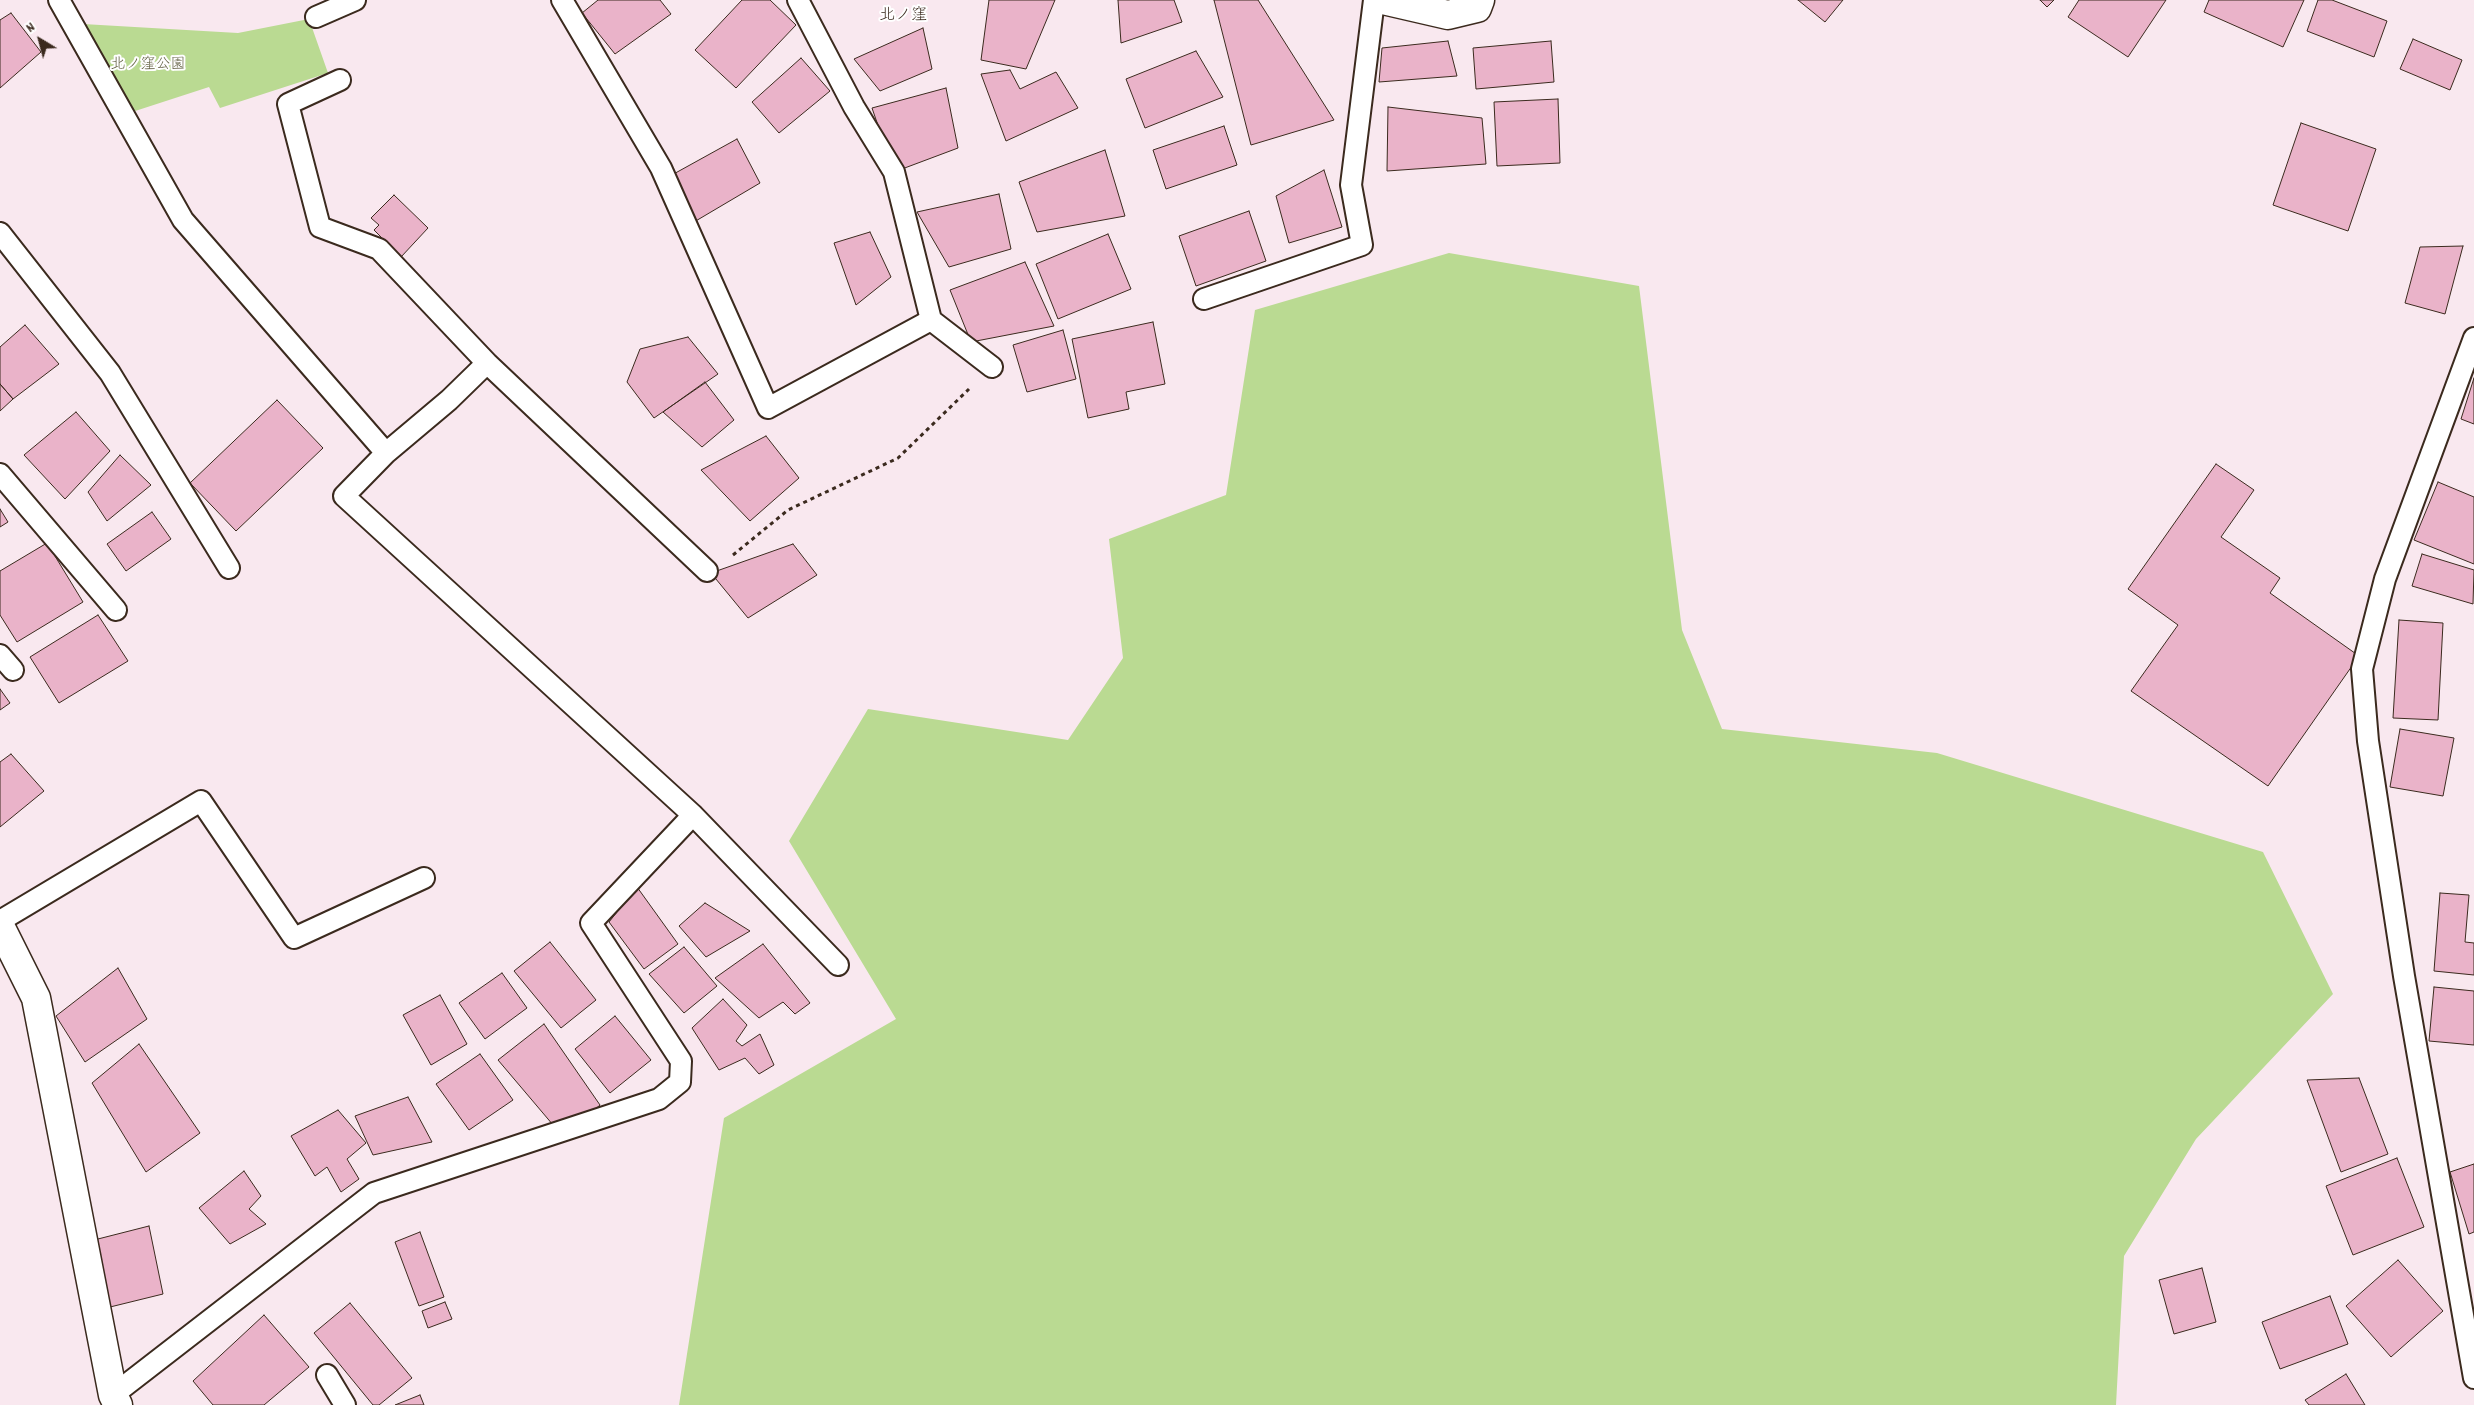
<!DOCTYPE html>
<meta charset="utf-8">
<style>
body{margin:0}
#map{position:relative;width:2474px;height:1405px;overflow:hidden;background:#f9e8ef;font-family:Dekko,sans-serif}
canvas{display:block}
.north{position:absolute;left:15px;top:15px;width:50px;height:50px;-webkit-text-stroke:4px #fff;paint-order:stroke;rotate:323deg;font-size:14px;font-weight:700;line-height:20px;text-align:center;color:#3b2a1e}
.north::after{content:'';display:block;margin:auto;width:18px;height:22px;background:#3b2a1e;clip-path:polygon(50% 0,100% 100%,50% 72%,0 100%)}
</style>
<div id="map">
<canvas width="2474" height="1405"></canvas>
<div class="north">N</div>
</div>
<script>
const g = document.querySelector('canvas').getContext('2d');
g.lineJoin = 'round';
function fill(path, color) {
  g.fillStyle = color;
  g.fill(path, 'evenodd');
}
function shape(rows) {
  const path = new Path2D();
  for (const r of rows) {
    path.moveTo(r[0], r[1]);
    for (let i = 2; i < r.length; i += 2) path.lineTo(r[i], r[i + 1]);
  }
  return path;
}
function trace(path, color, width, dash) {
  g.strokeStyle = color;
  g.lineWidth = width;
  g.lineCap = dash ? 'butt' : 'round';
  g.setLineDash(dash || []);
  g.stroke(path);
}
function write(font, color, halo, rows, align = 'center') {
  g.font = font + ' Dekko,"Klee One",sans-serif';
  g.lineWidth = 4;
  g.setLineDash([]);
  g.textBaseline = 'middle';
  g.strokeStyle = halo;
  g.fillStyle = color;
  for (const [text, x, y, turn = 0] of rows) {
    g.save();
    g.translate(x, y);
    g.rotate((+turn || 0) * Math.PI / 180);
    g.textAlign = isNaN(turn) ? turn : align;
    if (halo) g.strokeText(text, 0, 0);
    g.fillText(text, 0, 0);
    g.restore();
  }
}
fill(shape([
 [309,19,328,73,220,108,209,87,129,113,83,24,238,33],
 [1449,253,1639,286,1682,630,1722,729,1937,753,2263,852,2333,994,2196,1139,2124,1256,2116,1405,679,1405,724,1118,896,1019,789,841,868,709,1068,740,1123,658,1109,539,1226,495,1255,310]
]), '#bada92');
const building = shape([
 [598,0,660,0,671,14,615,54,582,13,598,0],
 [742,0,770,0,796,25,736,88,695,50,742,0],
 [989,0,1055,0,1026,69,981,60,989,0],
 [1118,0,1174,0,1182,22,1121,43,1118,0],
 [1214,0,1258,0,1334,120,1251,145,1214,0],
 [1798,0,1843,0,1825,22,1798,0],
 [2040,0,2054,0,2047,7,2040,0],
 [2079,0,2166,0,2128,57,2068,17,2079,0],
 [2209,0,2304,0,2283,47,2204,12,2209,0],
 [2318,0,2332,0,2387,21,2374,57,2307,31,2318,0],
 [11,13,41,52,0,88,0,20,11,13],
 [923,28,932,69,880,91,854,59,923,28],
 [2413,39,2462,60,2450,90,2400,69,2413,39],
 [1448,41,1457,76,1379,82,1382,48,1448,41],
 [1551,41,1554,82,1476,89,1473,48,1551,41],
 [1196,51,1223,97,1145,128,1126,79,1196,51],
 [801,58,830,91,779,133,752,102,801,58],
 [1010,70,1020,89,1056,72,1078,108,1006,141,981,74,1010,70],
 [946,88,958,148,894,172,872,108,946,88],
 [1558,99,1560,163,1497,166,1494,102,1558,99],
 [1388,107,1482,118,1486,164,1387,171,1388,107],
 [2301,123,2376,149,2348,231,2273,205,2301,123],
 [1224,126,1237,165,1166,189,1153,150,1224,126],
 [737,139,760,183,694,222,670,176,737,139],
 [1105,150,1125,216,1037,232,1019,182,1105,150],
 [1324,170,1342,227,1289,243,1276,196,1324,170],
 [999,194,1011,249,949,267,917,212,999,194],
 [394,195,428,228,401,257,374,230,379,225,371,218,394,195],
 [1249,211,1266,261,1196,286,1179,236,1249,211],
 [870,232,891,277,856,305,834,243,870,232],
 [1108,234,1131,289,1058,319,1036,264,1108,234],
 [2463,246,2445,314,2405,303,2420,247,2463,246],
 [1025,262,1054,326,971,342,950,290,1025,262],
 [1153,322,1165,384,1126,392,1129,409,1088,418,1072,339,1153,322],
 [25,325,59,364,13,399,0,384,0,347,25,325],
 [1063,330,1076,379,1027,392,1013,345,1063,330],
 [688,337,718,374,654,418,627,382,640,349,688,337],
 [2474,378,2474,424,2461,419,2474,378],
 [705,382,734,420,702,447,663,412,705,382],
 [0,384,13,399,0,411,0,384],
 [277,400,323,448,236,531,190,483,277,400],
 [76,412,110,451,65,499,24,455,76,412],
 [766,436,799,478,750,521,701,470,766,436],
 [120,455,151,485,107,521,88,492,120,455],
 [2216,464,2254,490,2221,537,2280,578,2270,593,2359,656,2268,786,2131,691,2178,625,2128,589,2216,464],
 [2438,482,2474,497,2474,564,2414,540,2438,482],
 [0,509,8,522,0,527,0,509],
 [152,512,171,539,126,571,107,544,152,512],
 [47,543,83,602,17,642,0,615,0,571,47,543],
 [793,544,817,575,748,618,711,573,793,544],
 [2422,554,2474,570,2473,604,2412,586,2422,554],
 [98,615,128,661,59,703,30,657,98,615],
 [2399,620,2443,623,2438,720,2393,718,2399,620],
 [0,689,10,703,0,710,0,689],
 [2400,729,2454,738,2443,796,2390,787,2400,729],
 [11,754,44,791,0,827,0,762,11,754],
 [637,887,678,944,644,969,609,922,637,887],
 [2440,893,2469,895,2465,942,2474,943,2474,975,2434,971,2440,893],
 [705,903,750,931,706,957,679,926,705,903],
 [550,942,596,1000,561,1028,514,971,550,942],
 [763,944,810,1003,795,1014,783,1002,759,1018,715,978,763,944],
 [684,947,717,986,684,1013,649,974,684,947],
 [118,968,147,1019,85,1062,56,1016,118,968],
 [502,973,527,1008,485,1039,459,1003,502,973],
 [2434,987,2474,991,2474,1045,2429,1041,2434,987],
 [440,995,467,1044,431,1065,403,1015,440,995],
 [723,999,747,1025,736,1041,742,1046,760,1034,774,1065,759,1074,745,1058,719,1070,692,1028,723,999],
 [615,1016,651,1060,610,1093,575,1049,615,1016],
 [544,1024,600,1105,582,1121,559,1132,498,1060,544,1024],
 [139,1044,200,1133,146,1172,92,1083,139,1044],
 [480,1054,513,1100,469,1130,436,1084,480,1054],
 [2359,1078,2388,1154,2341,1172,2307,1080,2359,1078],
 [408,1097,432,1142,373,1155,355,1116,408,1097],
 [338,1110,366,1143,347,1159,359,1179,341,1192,327,1167,315,1176,291,1136,338,1110],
 [2397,1158,2424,1227,2353,1255,2326,1186,2397,1158],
 [2474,1164,2474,1232,2469,1234,2450,1172,2474,1164],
 [244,1171,261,1196,249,1209,266,1224,230,1244,199,1208,244,1171],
 [149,1226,163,1294,106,1308,94,1240,149,1226],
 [420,1232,444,1297,419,1306,395,1242,420,1232],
 [2398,1260,2443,1311,2391,1357,2346,1306,2398,1260],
 [2202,1268,2216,1322,2174,1334,2159,1280,2202,1268],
 [2330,1296,2348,1344,2280,1369,2262,1322,2330,1296],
 [445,1302,452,1319,428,1328,422,1311,445,1302],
 [350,1303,412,1378,379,1405,373,1405,314,1333,350,1303],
 [264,1315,309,1367,264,1405,213,1405,193,1381,264,1315],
 [2346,1374,2365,1405,2309,1405,2305,1400,2346,1374],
 [420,1395,424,1405,395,1405,420,1395]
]);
fill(building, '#eab3c9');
trace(building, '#3b2a1e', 1);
const lane = shape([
 [59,0,183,220,386,453],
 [562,0,661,168,768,408,931,320],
 [798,0,854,107,894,172,931,320,992,367],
 [316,17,355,0],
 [340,80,288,104,320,227,379,249,487,363],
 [0,233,110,373,229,568],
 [1204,299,1362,245,1351,185,1374,0],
 [2474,338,2385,579,2362,669,2368,741,2404,976,2474,1378],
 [0,474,116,610],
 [707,571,487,363,449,400,386,453,344,496,693,815,838,965],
 [0,655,13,670],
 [0,921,201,801,294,938,424,878],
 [327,1375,345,1405],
 [113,1395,374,1193,659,1099,680,1082,681,1061,591,923,693,815]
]);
const street = shape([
 [1383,0,1448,15,1477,8,1480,0],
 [0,926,36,998,113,1395,118,1405]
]);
trace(lane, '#3b2a1e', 24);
trace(street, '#3b2a1e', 31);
trace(shape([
 [733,555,788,510,898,458,969,389]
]), '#3b2a1e', 3, [4, 4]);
trace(lane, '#fff', 20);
trace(street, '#fff', 28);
write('15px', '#615f41', '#fff', [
 ["北ノ窪公園",148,66]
]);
write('16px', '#3b2a1e', '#fff', [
 ["北ノ窪",903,17]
]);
</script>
